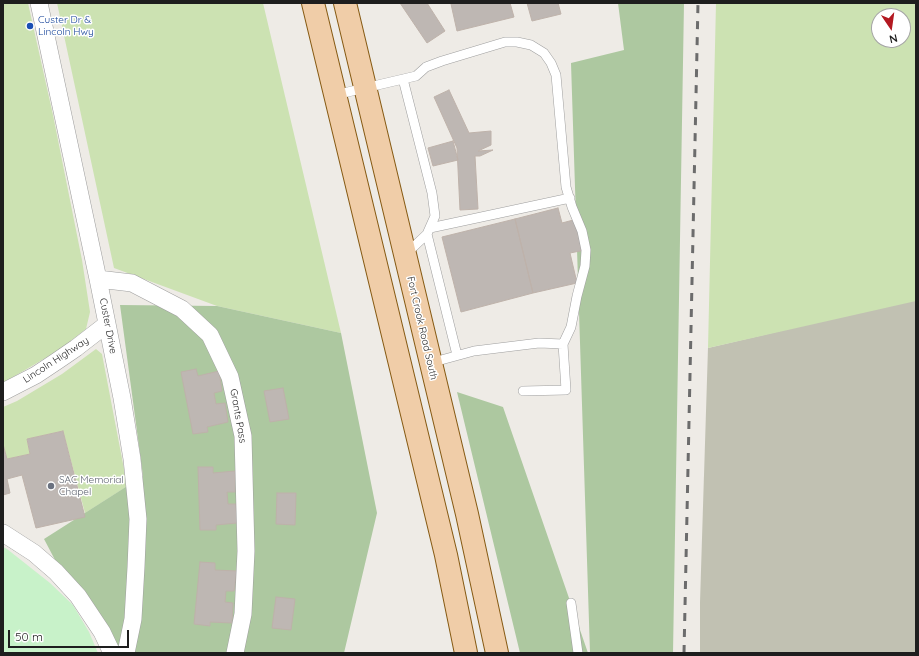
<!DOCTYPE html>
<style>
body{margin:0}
#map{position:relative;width:919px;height:656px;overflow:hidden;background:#eeebe6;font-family:Quicksand,sans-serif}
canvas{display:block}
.frame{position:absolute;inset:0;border:4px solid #1e1e1e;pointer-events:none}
.north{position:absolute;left:871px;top:8px;width:40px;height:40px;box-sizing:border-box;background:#fff;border:1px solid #a5a5a5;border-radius:50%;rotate:167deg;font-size:11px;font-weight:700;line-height:16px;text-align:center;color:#1e1e1e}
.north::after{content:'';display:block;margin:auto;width:14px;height:18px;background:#b31921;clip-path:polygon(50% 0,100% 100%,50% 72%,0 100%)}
.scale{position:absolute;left:8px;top:630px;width:121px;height:18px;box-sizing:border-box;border:2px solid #1e1e1e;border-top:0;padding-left:5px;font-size:12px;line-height:14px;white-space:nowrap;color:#1e1e1e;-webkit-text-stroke:3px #fff;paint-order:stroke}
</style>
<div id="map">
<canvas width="919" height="656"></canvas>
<div class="frame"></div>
<div class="north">N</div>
<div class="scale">50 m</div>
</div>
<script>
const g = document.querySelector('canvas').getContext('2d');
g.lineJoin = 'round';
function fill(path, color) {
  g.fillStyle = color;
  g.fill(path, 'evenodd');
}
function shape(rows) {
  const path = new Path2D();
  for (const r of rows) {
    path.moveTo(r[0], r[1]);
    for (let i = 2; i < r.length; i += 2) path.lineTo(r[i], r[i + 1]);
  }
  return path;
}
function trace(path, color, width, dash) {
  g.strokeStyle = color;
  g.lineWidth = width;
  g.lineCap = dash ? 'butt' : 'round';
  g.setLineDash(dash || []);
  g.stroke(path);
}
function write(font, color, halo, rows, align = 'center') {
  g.font = font + ' Quicksand,sans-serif';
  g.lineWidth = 3;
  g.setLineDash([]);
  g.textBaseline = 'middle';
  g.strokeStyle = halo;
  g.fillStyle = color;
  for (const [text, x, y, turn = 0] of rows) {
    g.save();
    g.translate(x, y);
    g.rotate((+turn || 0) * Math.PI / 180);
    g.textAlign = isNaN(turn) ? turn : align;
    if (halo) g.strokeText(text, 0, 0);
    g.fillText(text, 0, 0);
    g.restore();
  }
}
fill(shape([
 [916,299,916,653,700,653,700,602,708,348]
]), '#c1c1b2');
fill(shape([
 [3,3,28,3,53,115,82,260,90,312,86,329,59,350,3,383],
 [57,3,263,3,341,333,217,306,114,268],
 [716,3,916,3,916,301,708,348],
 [879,16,903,16,903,40,879,40],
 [96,349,102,354,124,469,126,487,85,513,63,431,27,439,30,454,7,459,3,444,3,407,17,401,62,374]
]), '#cce2b2');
fill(shape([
 [618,3,684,3,673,653,590,653,571,63,624,50],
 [120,305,217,306,341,333,377,513,344,653,104,653,44,539,143,476],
 [457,392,503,407,588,653,520,653]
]), '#adc8a0');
fill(shape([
 [3,547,7,549,50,583,73,605,89,632,98,653,3,653]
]), '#c8f2c9');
const building = shape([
 [400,3,427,3,445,31,427,43,400,3],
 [453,3,510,3,514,17,457,31,451,4,453,3],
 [527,3,558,3,561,14,532,21,527,3],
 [449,90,469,133,491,131,491,145,478,151,493,150,480,156,475,156,478,209,460,210,457,148,434,97,449,90],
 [453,141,458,160,433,166,428,148,453,141],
 [558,208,562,223,577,219,585,250,570,253,577,283,533,293,515,219,558,208],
 [515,219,533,293,461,312,442,237,515,219],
 [196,369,198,376,219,371,222,391,214,393,216,404,225,403,228,422,207,427,208,432,193,434,181,372,196,369],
 [283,388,289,419,270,422,264,391,283,388],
 [63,431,85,517,36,528,22,475,7,479,10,493,3,495,3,444,7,459,30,454,27,439,63,431],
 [198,467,213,467,213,473,235,471,235,492,227,492,228,504,236,504,237,523,216,525,216,530,200,530,198,467],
 [277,493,296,493,295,525,276,524,277,493],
 [200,562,215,563,215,570,237,571,234,591,226,591,225,602,233,603,232,623,210,622,210,626,194,624,200,562],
 [276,597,295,599,291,630,272,628,276,597]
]);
fill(building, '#beb7b3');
trace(building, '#beb2aa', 1);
const service = shape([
 [403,79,432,193,435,216,427,234,406,254],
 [335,95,416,76,426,67,442,61,505,42,517,42,531,45,544,53,551,63,556,75,566,187,572,207,582,231,586,250,585,266,577,296,571,327,563,344],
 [430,228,570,198],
 [427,234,457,355],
 [430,363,474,351,539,343,563,344,566,390,523,391],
 [571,603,578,653]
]);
const minor = shape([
 [39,3,98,279,122,398,132,459,138,519,136,567,133,619,126,653],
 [98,279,132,283,182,309,210,335,230,377,243,436,246,551,243,614,235,653],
 [3,392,36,375,57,361,76,348,107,324],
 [3,533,34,553,56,572,78,596,102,632,112,653]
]);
const primary = shape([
 [313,3,446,555,466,653],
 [345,3,467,514,497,653]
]);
trace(service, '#9f9f9f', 10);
trace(minor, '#9f9f9f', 18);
trace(primary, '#865a13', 24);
trace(service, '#fff', 9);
trace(minor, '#fff', 17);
trace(primary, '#f0cda8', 22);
trace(shape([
 [684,653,698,3]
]), '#6c6c6c', 3, [8, 8]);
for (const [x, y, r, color] of [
 [30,26,4,"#1a4fb4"],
 [51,486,4,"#6b7280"]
]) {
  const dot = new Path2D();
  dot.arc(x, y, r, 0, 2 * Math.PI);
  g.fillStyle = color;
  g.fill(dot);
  trace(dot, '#fff', 1.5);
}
write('10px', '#164399', '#fff', [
 ["Custer Dr &",38,20],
 ["Lincoln Hwy",38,32]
], 'left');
write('10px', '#1e1e1e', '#fff', [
 ["Custer Drive",108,326,79],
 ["Fort Crook Road South",422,328,77],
 ["Lincoln Highway",56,360,-33],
 ["Grants Pass",238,416,80]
]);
write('10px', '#5b616d', '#fff', [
 ["SAC Memorial",59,480],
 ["Chapel",59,492]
], 'left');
</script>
